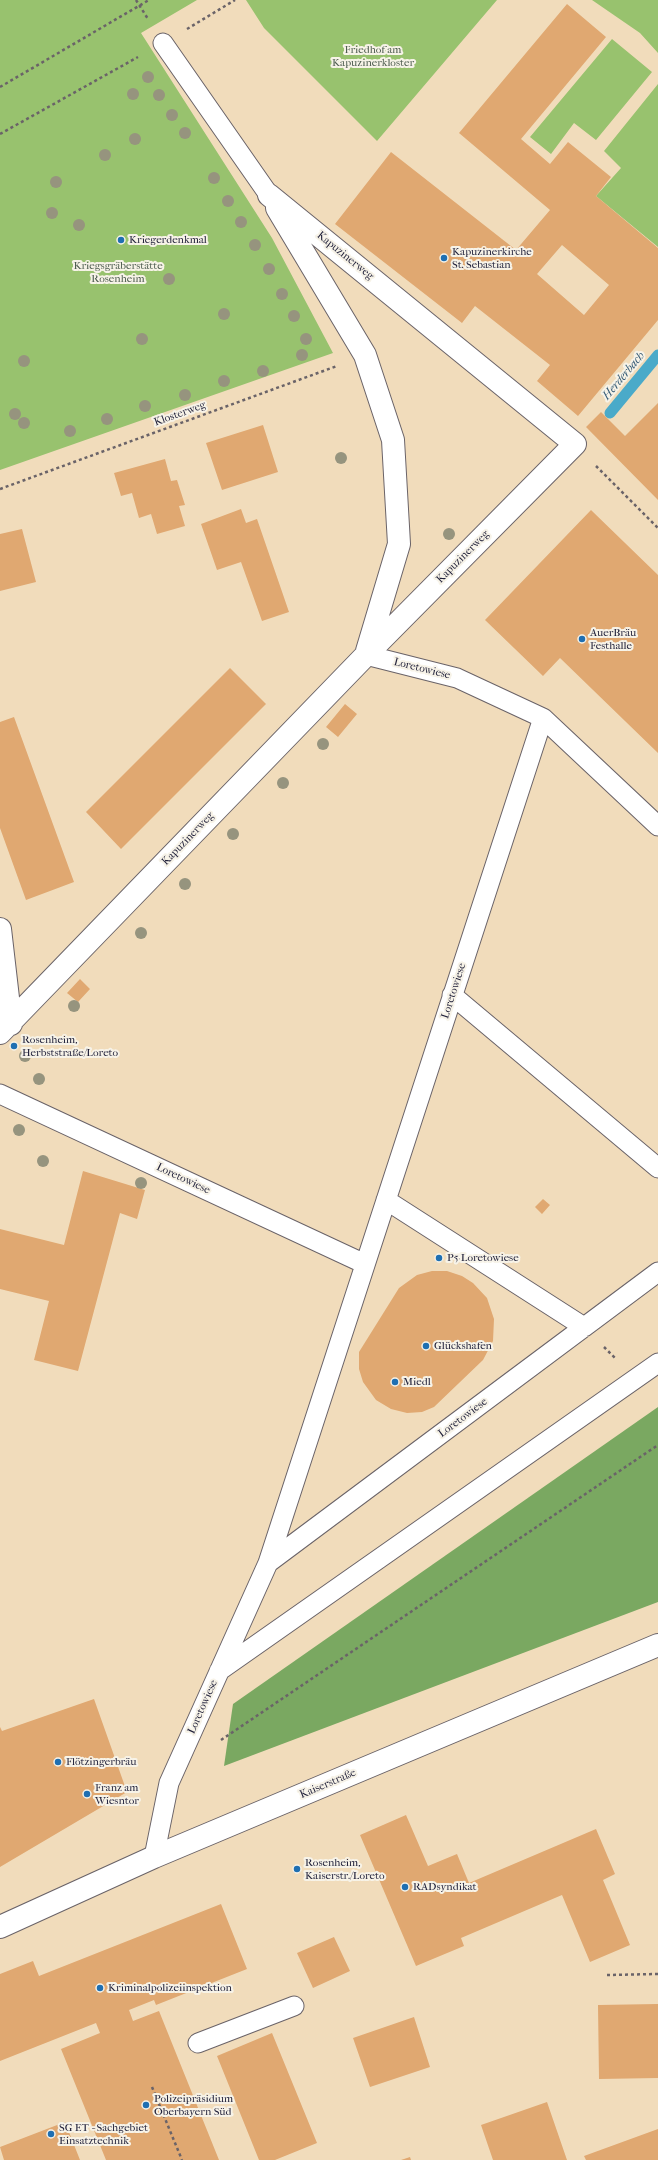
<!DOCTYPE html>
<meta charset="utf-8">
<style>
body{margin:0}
canvas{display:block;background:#f1dcbb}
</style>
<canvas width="658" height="2160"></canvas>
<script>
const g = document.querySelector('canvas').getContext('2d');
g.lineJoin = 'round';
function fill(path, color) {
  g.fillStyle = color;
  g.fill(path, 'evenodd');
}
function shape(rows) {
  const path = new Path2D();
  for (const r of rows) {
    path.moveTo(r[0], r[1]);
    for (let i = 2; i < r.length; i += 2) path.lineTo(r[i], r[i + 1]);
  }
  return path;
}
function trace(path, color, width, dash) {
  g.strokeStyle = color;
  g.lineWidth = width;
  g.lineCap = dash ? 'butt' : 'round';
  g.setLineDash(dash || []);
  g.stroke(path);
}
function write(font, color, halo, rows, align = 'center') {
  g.font = font + ' "IM FELL French Canon",serif';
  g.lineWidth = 4;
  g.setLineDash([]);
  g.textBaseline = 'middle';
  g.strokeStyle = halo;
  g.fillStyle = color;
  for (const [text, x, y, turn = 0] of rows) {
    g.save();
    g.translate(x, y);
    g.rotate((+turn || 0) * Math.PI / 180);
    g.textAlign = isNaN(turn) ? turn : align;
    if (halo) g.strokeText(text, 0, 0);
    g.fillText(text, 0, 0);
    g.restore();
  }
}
fill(shape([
 [0,0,197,0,141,33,272,238,333,353,0,470],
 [246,0,497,0,377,141,264,28],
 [592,0,658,0,658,53,640,33],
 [612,39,652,72,596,140,574,123,551,154,530,137],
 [658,84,658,247,596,196,621,168,604,151]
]), '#98c26e');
fill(shape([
 [658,1407,658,1602,224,1766,233,1704]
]), '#7aa861');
trace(shape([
 [610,413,658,355]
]), '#4aaac9', 11);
fill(shape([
 [567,4,606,37,521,139,550,164,568,142,611,177,596,196,658,248,658,320,578,416,537,381,550,365,475,306,462,323,335,224,391,152,516,250,550,210,459,133],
 [562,245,609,285,584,315,537,274],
 [658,403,658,500,586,427,601,412,625,436],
 [263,425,278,472,222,490,206,443],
 [165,459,171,481,177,480,185,505,179,506,185,526,157,534,151,514,139,518,132,493,121,496,114,473],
 [241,509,246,523,257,519,289,612,262,621,241,562,217,570,201,524],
 [591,510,658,575,658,753,560,658,543,676,485,620],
 [22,529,36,582,0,591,0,534],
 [230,668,266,704,121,849,86,812],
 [345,704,357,714,338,737,326,727],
 [14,717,74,882,26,900,0,828,0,722],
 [80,979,90,989,78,1002,67,993],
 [83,1171,145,1190,137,1219,120,1213,78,1371,34,1360,49,1301,0,1289,0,1229,64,1245],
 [543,1199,550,1205,542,1214,535,1207],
 [432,1271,447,1271,462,1276,473,1283,487,1298,494,1319,493,1341,483,1360,434,1407,422,1412,407,1413,391,1409,376,1400,363,1382,359,1369,359,1352,399,1288,417,1275],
 [94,1699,127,1792,0,1867,0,1727,2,1731],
 [406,1815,428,1866,457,1854,469,1883,596,1829,615,1874,603,1880,630,1945,590,1962,562,1895,461,1938,464,1946,416,1966,360,1835],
 [221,1904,247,1969,156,2005,154,2000,129,2010,133,2021,159,2011,219,2160,106,2160,61,2049,100,2033,96,2023,0,2061,0,1974,33,1961,39,1976],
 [334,1937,350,1971,313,1988,297,1953],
 [658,2004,658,2078,599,2079,598,2005],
 [414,2017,430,2067,370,2087,353,2038],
 [272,2033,317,2143,275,2160,259,2160,217,2056],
 [547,2102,567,2160,493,2160,481,2125],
 [65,2122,80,2160,4,2160,0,2147],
 [658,2129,658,2160,586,2160,584,2156],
 [410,2157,411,2160,401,2160]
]), '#e0a871');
const service = shape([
 [163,43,269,195],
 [366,655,457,678,543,718,658,826],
 [452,995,658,1168],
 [0,1094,365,1264],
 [386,1200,584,1327],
 [268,1563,658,1272],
 [219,1671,658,1363],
 [154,1857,169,1783,268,1563,543,718],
 [198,2043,294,2006]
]);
const minor = shape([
 [277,208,365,355,393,440,399,544,367,651],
 [0,929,11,1024],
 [0,1033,366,655,575,444,269,195]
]);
const tertiary = shape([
 [0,1927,154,1857,658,1645]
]);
trace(service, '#6a6368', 21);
trace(minor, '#6a6368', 24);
trace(tertiary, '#6a6368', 24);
trace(shape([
 [136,0,148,19],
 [187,29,235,0],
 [0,87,149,0],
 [0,134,138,57],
 [596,466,658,528],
 [0,489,337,366],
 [604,1347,615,1358],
 [221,1740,658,1445],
 [607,1975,658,1974],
 [152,2087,182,2160]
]), '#6a6368', 2.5, [3, 3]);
trace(service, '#fff', 19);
trace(minor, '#fff', 22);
trace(tertiary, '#fff', 22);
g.fillStyle = '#96947e';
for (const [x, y] of [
 [148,77],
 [133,94],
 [159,95],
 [172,115],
 [185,133],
 [135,139],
 [105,155],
 [214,178],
 [56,182],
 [228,201],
 [52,213],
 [241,222],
 [79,225],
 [255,245],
 [269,269],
 [169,279],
 [282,294],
 [224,314],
 [294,316],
 [142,339],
 [306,339],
 [302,355],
 [24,361],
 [263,371],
 [224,381],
 [185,395],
 [145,406],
 [15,414],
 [107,419],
 [24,423],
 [70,431],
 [341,458],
 [449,534],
 [323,744],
 [283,783],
 [233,834],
 [185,884],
 [141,933],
 [74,1006],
 [25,1056],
 [39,1079],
 [19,1130],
 [43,1161],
 [141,1183]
]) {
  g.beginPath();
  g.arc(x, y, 6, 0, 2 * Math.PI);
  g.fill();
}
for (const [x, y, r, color] of [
 [121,240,4,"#1f6fb2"],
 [444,258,4,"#1f6fb2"],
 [582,639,4,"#1f6fb2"],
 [14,1046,4,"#1f6fb2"],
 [439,1258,4,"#1f6fb2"],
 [426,1346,4,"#1f6fb2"],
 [395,1382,4,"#1f6fb2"],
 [58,1762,4,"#1f6fb2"],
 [87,1794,4,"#1f6fb2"],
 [297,1869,4,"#1f6fb2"],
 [405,1887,4,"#1f6fb2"],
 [100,1988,4,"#1f6fb2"],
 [146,2105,4,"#1f6fb2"],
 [51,2134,4,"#1f6fb2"]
]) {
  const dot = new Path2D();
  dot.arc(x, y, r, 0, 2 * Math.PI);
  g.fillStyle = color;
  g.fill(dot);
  trace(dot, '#f7f3e8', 1.5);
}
write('11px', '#4b5a4d', '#f7f3e8', [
 ["Friedhof am",373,50],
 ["Kapuzinerkloster",373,63],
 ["Kriegsgräberstätte",118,266],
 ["Rosenheim",118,279]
]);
write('11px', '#22223b', '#f7f3e8', [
 ["Kriegerdenkmal",129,240],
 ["Kapuzinerkirche",452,252],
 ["St. Sebastian",452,265],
 ["AuerBräu",590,633],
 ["Festhalle",590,646],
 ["Rosenheim,",22,1040],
 ["Herbststraße/Loreto",22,1053],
 ["P5 Loretowiese",447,1258],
 ["Glückshafen",434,1346],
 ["Miedl",403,1382],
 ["Flötzingerbräu",66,1762],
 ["Franz am",95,1788],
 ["Wiesntor",95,1801],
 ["Rosenheim,",305,1863],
 ["Kaiserstr./Loreto",305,1876],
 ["RADsyndikat",413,1887],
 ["Kriminalpolizeiinspektion",108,1988],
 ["Polizeipräsidium",154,2099],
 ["Oberbayern Süd",154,2112],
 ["SG ET - Sachgebiet",59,2128],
 ["Einsatztechnik",59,2141]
], 'left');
write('11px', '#22223b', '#f7f3e8', [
 ["Kapuzinerweg",345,256,39],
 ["Klosterweg",180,414,-20],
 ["Kapuzinerweg",463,557,-45],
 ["Loretowiese",422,669,14],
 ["Kapuzinerweg",188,839,-46],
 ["Loretowiese",454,991,-72],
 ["Loretowiese",183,1179,25],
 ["Loretowiese",463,1418,-37],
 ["Loretowiese",203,1707,-66],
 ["Kaiserstraße",328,1784,-23]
]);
write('italic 12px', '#325874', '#f7f3e8', [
 ["Herderbach",624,376,-50]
]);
</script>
